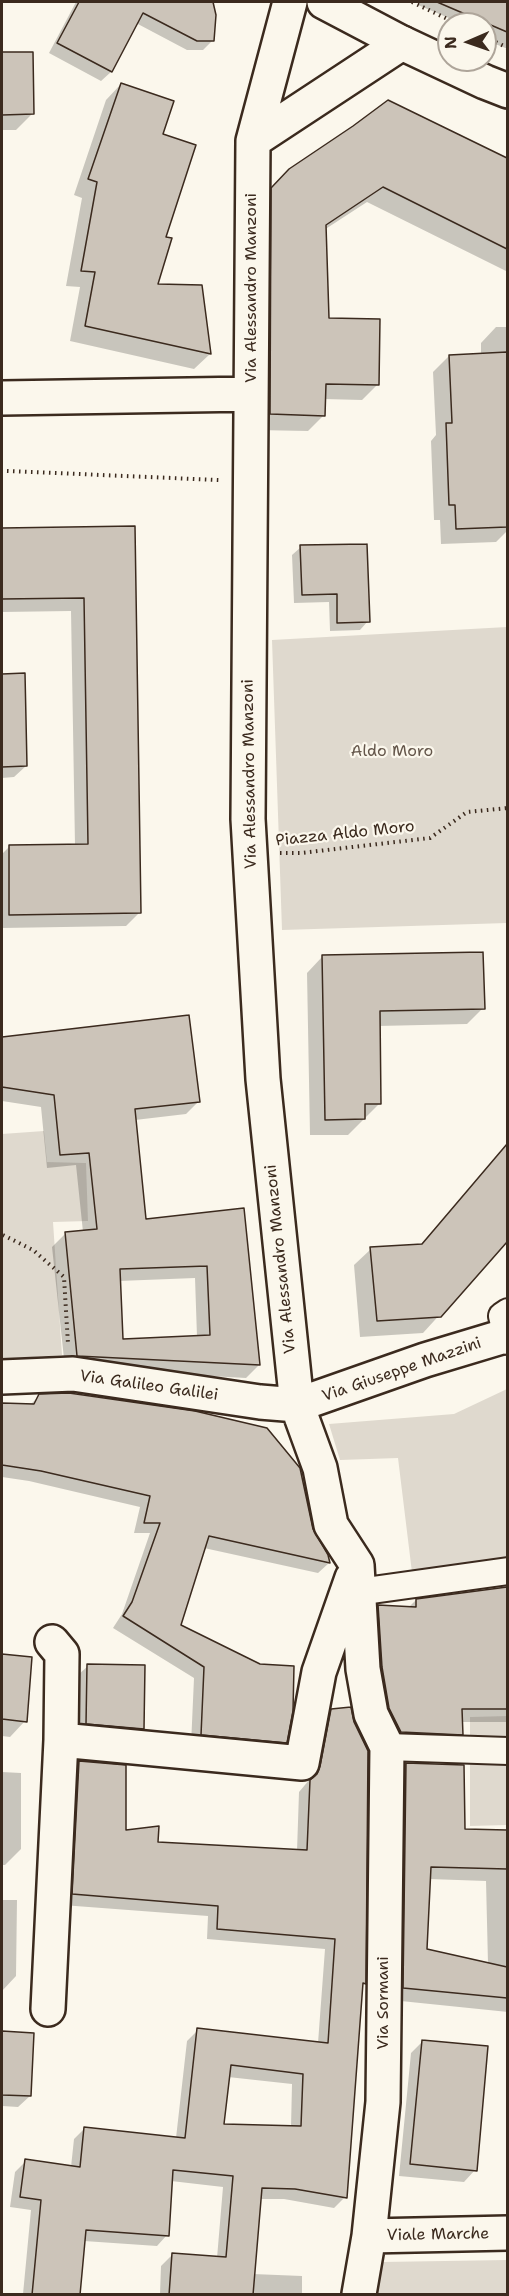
<!DOCTYPE html>
<style>
body{margin:0}
#map{position:relative;width:509px;height:2296px;overflow:hidden;background:#fbf7ec;font-family:"Shantell Sans",sans-serif}
canvas{display:block}
.frame{position:absolute;inset:0;border:3px solid #3b2a1e;pointer-events:none}
.north{position:absolute;left:437px;top:12px;width:60px;height:60px;box-sizing:border-box;background:#fbf7ec;border:2px solid #aea59a;border-radius:50%;rotate:268deg;font-size:16px;font-weight:700;line-height:24px;text-align:center;color:#3b2a1e}
.north::after{content:'';display:block;margin:auto;width:21px;height:27px;background:#3b2a1e;clip-path:polygon(50% 0,100% 100%,50% 72%,0 100%)}
</style>
<div id="map">
<canvas width="509" height="2296"></canvas>
<div class="frame"></div>
<div class="north">N</div>
</div>
<script>
const g = document.querySelector('canvas').getContext('2d');
g.lineJoin = 'round';
function fill(path, color) {
  g.fillStyle = color;
  g.fill(path, 'evenodd');
}
function shape(rows) {
  const path = new Path2D();
  for (const r of rows) {
    path.moveTo(r[0], r[1]);
    for (let i = 2; i < r.length; i += 2) path.lineTo(r[i], r[i + 1]);
  }
  return path;
}
function trace(path, color, width, dash) {
  g.strokeStyle = color;
  g.lineWidth = width;
  g.lineCap = dash ? 'butt' : 'round';
  g.setLineDash(dash || []);
  g.stroke(path);
}
function write(font, color, halo, rows, align = 'center') {
  g.font = font + ' "Shantell Sans",sans-serif';
  g.lineWidth = 4.5;
  g.setLineDash([]);
  g.textBaseline = 'middle';
  g.strokeStyle = halo;
  g.fillStyle = color;
  for (const [text, x, y, turn = 0] of rows) {
    g.save();
    g.translate(x, y);
    g.rotate((+turn || 0) * Math.PI / 180);
    g.textAlign = isNaN(turn) ? turn : align;
    if (halo) g.strokeText(text, 0, 0);
    g.fillText(text, 0, 0);
    g.restore();
  }
}
fill(shape([
 [507,627,507,923,282,930,272,640],
 [44,1131,47,1162,86,1163,88,1221,53,1222,62,1355,2,1359,2,1134],
 [507,1389,507,1587,415,1597,398,1458,340,1460,329,1424,454,1414],
 [507,1716,507,1825,470,1826,470,1717],
 [507,2260,507,2294,375,2294,382,2262]
]), '#dfd9ce');
fill(shape([
 [76,2,208,2,212,3,213,40,203,50,187,50,136,23,111,72,101,81,49,53],
 [418,2,508,2,508,49,485,40,485,24,463,24,418,5],
 [31,53,32,114,16,130,2,130,2,54],
 [121,84,161,135,164,238,156,286,210,354,194,369,70,341,80,287,66,286,82,198,74,195,106,100],
 [388,101,508,159,508,272,367,202,324,230,327,319,377,385,362,400,324,399,324,415,308,431,255,430,256,205,273,186],
 [496,327,508,327,508,530,496,542,441,544,440,520,434,520,431,441,436,435,433,372,449,356,481,355,481,343],
 [133,528,139,913,126,926,2,928,2,854,9,847,75,846,71,611,2,612,2,530],
 [301,547,368,621,360,630,330,631,329,602,294,603,292,555],
 [2,675,24,675,26,766,14,777,2,778],
 [322,957,483,1008,467,1024,378,1026,380,1103,348,1135,310,1135,307,973],
 [188,1016,199,1101,186,1114,135,1120,145,1220,243,1210,259,1365,246,1378,65,1368,52,1247,65,1234,83,1232,76,1165,47,1168,41,1107,2,1101,2,1038],
 [195,1278,197,1337,122,1340,119,1281],
 [508,1146,508,1240,423,1333,360,1337,354,1265,371,1249,420,1245],
 [39,1396,311,1530,327,1556,329,1563,318,1573,204,1548,179,1626,285,1742,274,1753,191,1745,194,1678,113,1628,122,1614,150,1533,134,1533,140,1507,29,1481,2,1477,2,1404,30,1405],
 [508,1590,508,1722,461,1722,462,1734,448,1748,387,1746,365,1620,379,1606,408,1608,416,1600],
 [2,1655,31,1658,25,1721,10,1737,2,1736],
 [88,1666,143,1728,134,1737,78,1731,79,1674],
 [332,1710,364,1983,361,1986,345,2197,334,2208,284,2199,259,2199,253,2274,302,2276,302,2294,160,2294,161,2266,172,2255,217,2258,223,2187,171,2181,167,2235,157,2246,84,2241,79,2294,23,2294,31,2210,10,2207,15,2172,26,2161,71,2167,74,2139,85,2128,176,2138,187,2041,198,2030,318,2043,325,1949,207,1939,208,1916,62,1905,69,1773,79,1762,124,1831,156,1843,297,1851,299,1792,310,1779,321,1721],
 [228,2077,292,2084,291,2127,222,2126],
 [406,1764,464,1830,508,1831,508,2012,391,2000,393,1777],
 [429,1879,486,1881,488,1964,426,1950],
 [2,1772,21,1773,21,1849,5,1865,2,1865],
 [2,1900,17,1900,16,1976,2,1991],
 [2,2033,32,2034,30,2096,18,2107,2,2106],
 [422,2042,475,2170,464,2182,399,2176,411,2053]
]), '#0003');
const building = shape([
 [79,2,213,2,216,15,214,41,197,41,143,13,112,72,57,43,79,2],
 [437,2,507,2,507,32,437,2],
 [2,52,33,52,34,114,2,115,2,52],
 [121,83,174,101,163,134,196,145,166,237,172,238,158,284,202,285,211,354,85,326,95,272,81,271,97,182,88,179,121,83],
 [388,100,507,158,507,249,383,187,326,225,329,318,380,319,379,385,326,384,325,416,270,414,271,188,289,169,353,126,388,100],
 [507,352,507,527,456,529,455,505,449,505,446,423,452,423,449,355,507,352],
 [135,526,141,913,9,915,9,845,88,844,84,598,2,599,2,528,135,526],
 [367,544,370,622,337,623,337,594,302,595,300,545,367,544],
 [25,673,27,766,2,767,2,674,25,673],
 [483,952,485,1009,380,1011,381,1104,365,1104,365,1119,325,1120,322,955,483,952],
 [189,1015,200,1102,135,1109,146,1219,244,1208,260,1365,77,1356,65,1232,97,1229,89,1153,60,1155,54,1095,2,1087,2,1037,189,1015],
 [207,1266,210,1335,123,1339,120,1269,207,1266],
 [507,1144,507,1242,441,1317,377,1321,370,1247,422,1244,507,1144],
 [69,1393,195,1411,267,1428,300,1468,313,1529,328,1555,330,1563,209,1536,181,1625,260,1664,294,1666,293,1711,287,1743,201,1735,204,1667,123,1616,132,1602,160,1523,144,1523,150,1496,41,1471,2,1465,2,1403,34,1404,39,1394,69,1393],
 [507,1587,507,1709,462,1709,463,1735,401,1732,389,1708,382,1667,378,1605,416,1607,416,1599,507,1587],
 [2,1654,32,1657,27,1722,2,1719,2,1654],
 [87,1664,145,1665,144,1729,86,1724,87,1664],
 [351,1707,354,1722,368,1751,366,1984,363,1983,347,2198,295,2189,262,2188,253,2295,169,2295,172,2253,226,2257,233,2176,173,2170,169,2236,86,2230,80,2295,32,2295,41,2200,20,2197,25,2159,80,2167,84,2127,185,2138,197,2028,328,2043,335,1939,217,1929,218,1906,72,1894,79,1761,126,1765,126,1830,159,1826,158,1842,307,1850,310,1780,317,1774,320,1766,331,1709,351,1707],
 [231,2065,303,2074,301,2126,224,2124,231,2065],
 [406,1763,464,1765,465,1829,507,1830,507,1869,431,1867,427,1949,507,1967,507,1998,403,1988,406,1763],
 [2,2031,34,2033,31,2096,2,2095,2,2031],
 [422,2040,488,2046,477,2171,410,2164,422,2040]
]);
fill(building, '#ccc4b9');
trace(building, '#3b2a1e', 1.5);
const pedestrian = shape([
 [508,1312,502,1316,508,1341],
 [358,1592,508,1571],
 [387,1747,508,1751]
]);
const minor = shape([
 [290,2,253,141,248,819,263,1079,297,1405,320,1468,331,1525,357,1565,363,1669,371,1714,387,1747,383,2102,369,2236,359,2294],
 [253,141,402,43],
 [2,398,251,394],
 [2,1377,73,1374,260,1402,297,1405,425,1360,508,1335],
 [52,1642,62,1654,61,1740,302,1763,319,1672,352,1578],
 [48,2009,61,1740],
 [369,2236,508,2233]
]);
const secondary = shape([
 [324,2,402,43,485,82,508,91]
]);
trace(pedestrian, '#3b2a1e', 30);
trace(minor, '#3b2a1e', 38);
trace(secondary, '#3b2a1e', 38);
trace(shape([
 [412,2,458,24],
 [485,37,508,48],
 [7,471,219,480],
 [280,853,301,853,430,838,467,812,508,808],
 [3,1235,33,1250,64,1277,68,1344]
]), '#3b2a1e', 4, [1.5, 4.5]);
trace(pedestrian, '#fbf7ec', 26);
trace(minor, '#fbf7ec', 33);
trace(secondary, '#fbf7ec', 33);
write('16px', '#3b2a1e', '#fbf7ec', [
 ["Via Alessandro Manzoni",252,288,-90],
 ["Via Alessandro Manzoni",250,774,-91],
 ["Piazza Aldo Moro",345,834,-6],
 ["Via Alessandro Manzoni",281,1259,-96],
 ["Via Giuseppe Mazzini",402,1370,-19],
 ["Via Galileo Galilei",149,1386,8],
 ["Via Sormani",384,2003,-90],
 ["Viale Marche",438,2235,-1]
]);
write('16px', '#64564a', '#fbf7ec', [
 ["Aldo Moro",392,752]
]);
</script>
